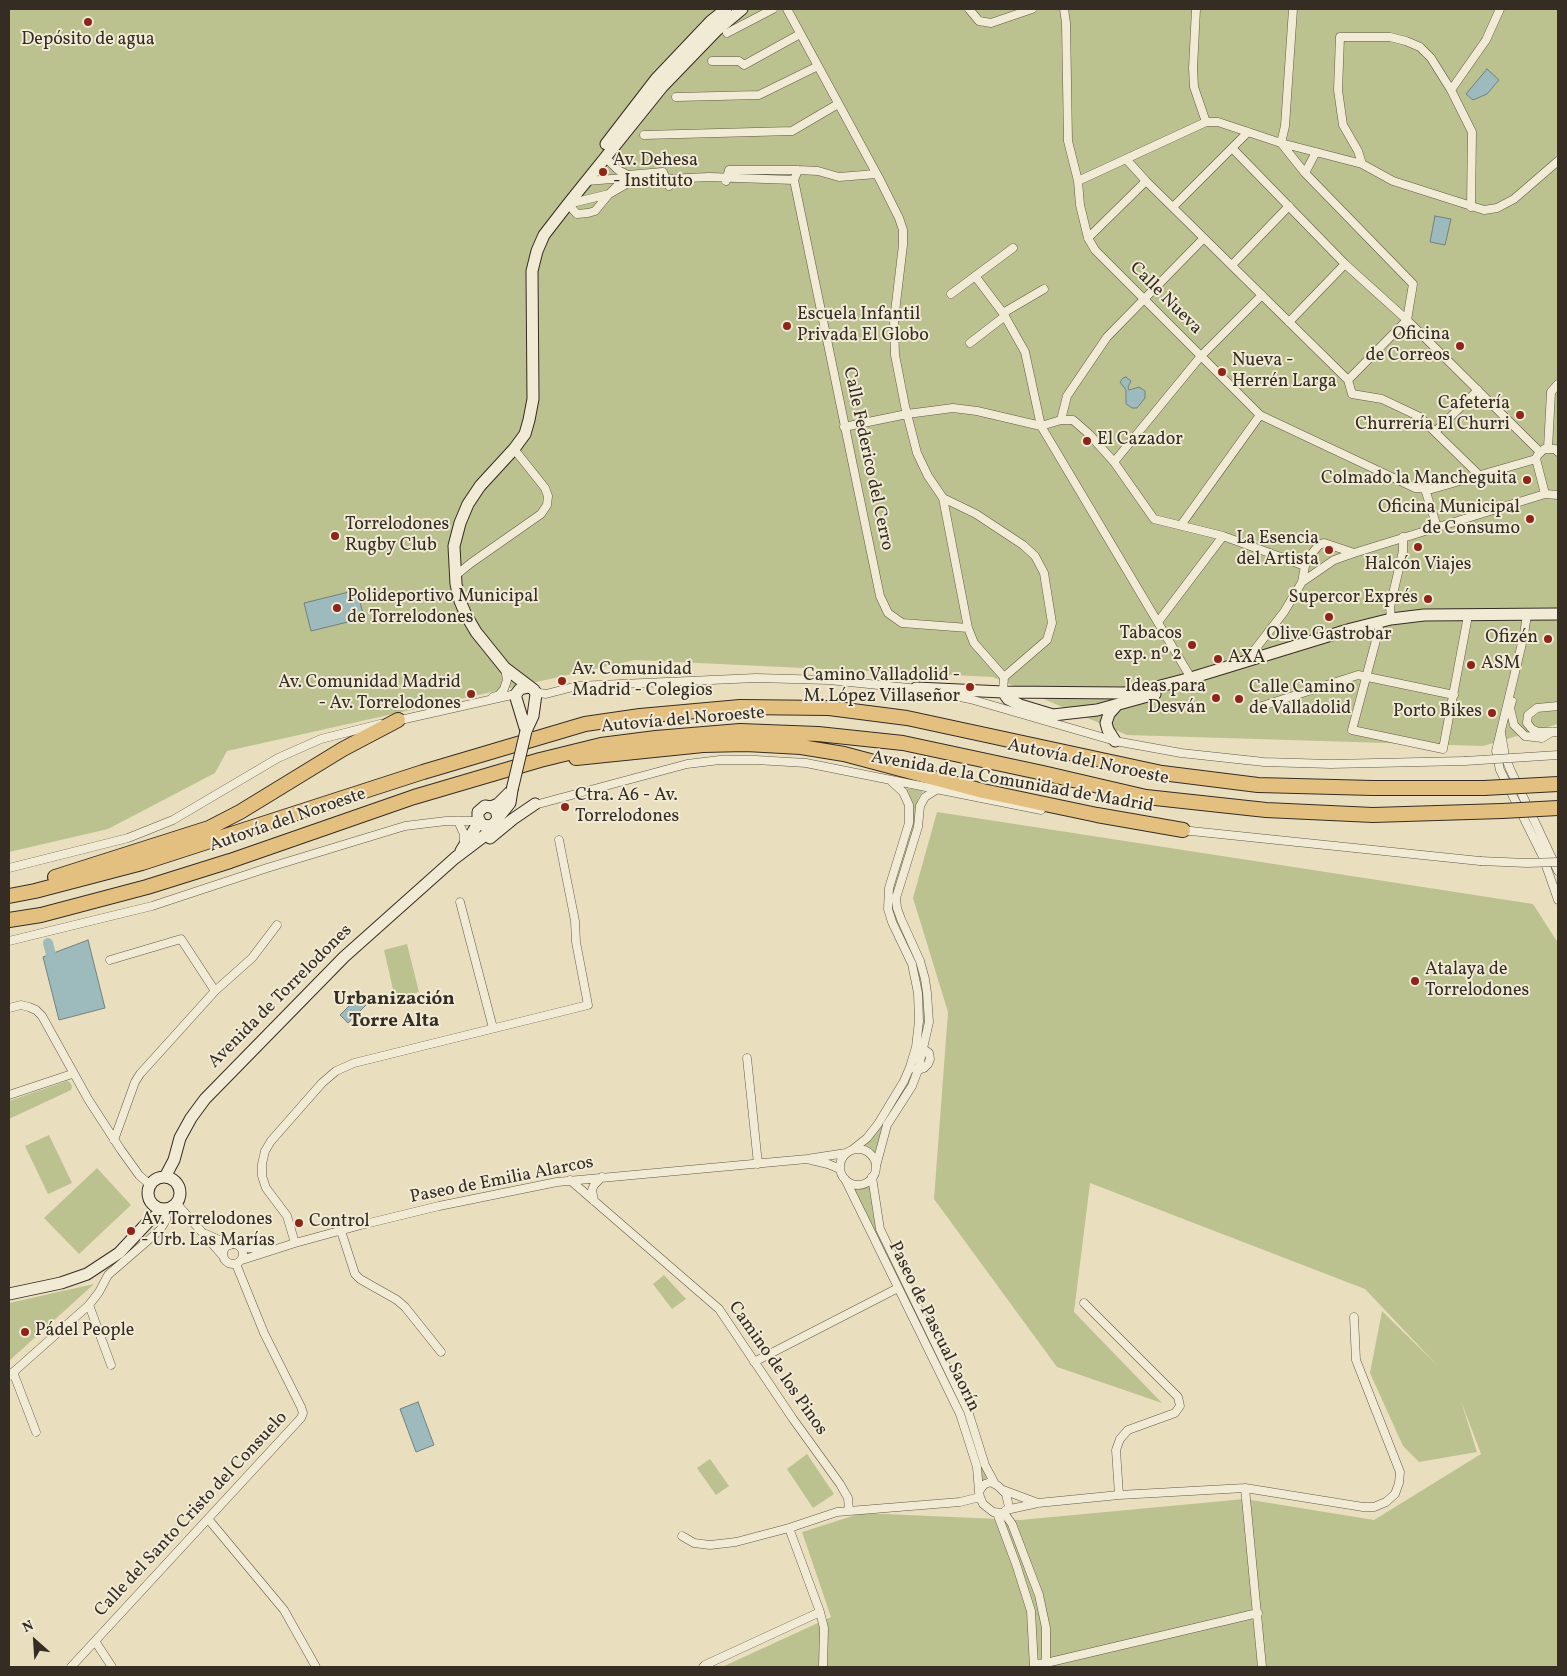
<!DOCTYPE html>
<meta charset="utf-8">
<style>
body{margin:0}
#map{position:relative;width:1567px;height:1676px;overflow:hidden;background:#e9dfbf;font-family:Vollkorn,serif}
canvas{display:block}
.frame{position:absolute;inset:0;border:10px solid #352c23;pointer-events:none}
.north{position:absolute;left:10px;top:1616px;width:50px;height:50px;-webkit-text-stroke:4px #f1ead5;paint-order:stroke;rotate:334deg;font-size:14px;font-weight:700;line-height:20px;text-align:center;color:#352c23}
.north::after{content:'';display:block;margin:auto;width:18px;height:22px;background:#352c23;clip-path:polygon(50% 0,100% 100%,50% 72%,0 100%)}
</style>
<div id="map">
<canvas width="1567" height="1676"></canvas>
<div class="frame"></div>
<div class="north">N</div>
</div>
<script>
const g = document.querySelector('canvas').getContext('2d');
g.lineJoin = 'round';
function fill(path, color) {
  g.fillStyle = color;
  g.fill(path, 'evenodd');
}
function shape(rows) {
  const path = new Path2D();
  for (const r of rows) {
    if (r.length === 3) {
      path.moveTo(r[0] + r[2], r[1]);
      path.arc(r[0], r[1], r[2], 0, 2 * Math.PI);
      continue;
    }
    path.moveTo(r[0], r[1]);
    for (let i = 2; i < r.length; i += 2) path.lineTo(r[i], r[i + 1]);
  }
  return path;
}
function trace(path, color, width, dash) {
  g.strokeStyle = color;
  g.lineWidth = width;
  g.lineCap = dash ? 'butt' : 'round';
  g.setLineDash(dash || []);
  g.stroke(path);
}
function write(font, color, halo, rows, align = 'center') {
  g.font = font + ' Vollkorn,serif';
  g.lineWidth = 4;
  g.setLineDash([]);
  g.textBaseline = 'middle';
  g.strokeStyle = halo;
  g.fillStyle = color;
  for (const [text, x, y, turn = 0] of rows) {
    g.save();
    g.translate(x, y);
    g.rotate((+turn || 0) * Math.PI / 180);
    g.textAlign = isNaN(turn) ? turn : align;
    if (halo) g.strokeText(text, 0, 0);
    g.fillText(text, 0, 0);
    g.restore();
  }
}
fill(shape([
 [9,9,1558,9,1558,724,1483,746,1127,735,993,677,635,660,227,751,215,773,108,829,9,852],
 [906,788,923,791,918,799,915,824,911,845,895,889,894,898,917,962,922,980,926,1021,920,1046,921,993,891,908,892,888,907,844,912,823,912,806,910,797],
 [937,812,1533,904,1558,943,1558,1667,722,1667,831,1617,802,1532,862,1513,1020,1520,1245,1499,1374,1520,1481,1454,1461,1401,1477,1452,1419,1462,1403,1446,1370,1373,1382,1311,1437,1365,1365,1289,1090,1183,1074,1312,1162,1403,1057,1367,934,1199,948,1012,913,898],
 [407,944,419,992,395,998,384,950],
 [913,1071,911,1082,884,1128,874,1154,867,1147,862,1146,881,1125],
 [67,1081,70,1082,72,1087,71,1090,9,1119,9,1101],
 [49,1135,72,1183,48,1194,25,1146],
 [97,1168,131,1205,79,1254,44,1218],
 [870,1184,873,1214,877,1228,965,1412,987,1478,983,1481,980,1480,963,1414,853,1188,864,1188],
 [664,1275,686,1299,672,1309,653,1284],
 [94,1284,9,1361,9,1303],
 [807,1454,834,1494,813,1508,787,1469],
 [710,1459,729,1486,716,1495,697,1468]
]), '#bbc18f');
const water = shape([
 [1487,69,1499,80,1487,94,1473,100,1466,94,1487,69],
 [1435,216,1451,219,1445,245,1430,242,1435,216],
 [1126,377,1131,381,1128,387,1129,390,1139,387,1145,391,1145,398,1137,408,1132,408,1126,404,1126,390,1120,382,1123,378,1126,377],
 [357,590,364,618,311,631,304,603,357,590],
 [88,940,105,1008,59,1020,43,957,88,940],
 [359,996,367,1004,348,1023,340,1015,359,996],
 [418,1402,434,1445,416,1452,400,1409,418,1402]
]);
fill(water, '#9dbabd');
trace(water, '#73817f', 1);
trace(shape([
 [48,943,54,966]
]), '#9dbabd', 10);
const street = shape([
 [787,9,880,180,899,218,903,230,903,245,894,320,895,355,905,406,917,453,928,476,943,498,968,628,974,643,1004,677],
 [969,9,979,21,991,23,1032,9],
 [1064,9,1066,23,1068,141,1078,181,1080,205,1088,238,1095,250,1260,415,1415,488,1432,489,1536,459],
 [1196,9,1193,68,1194,87,1206,122],
 [727,33,773,9],
 [712,61,739,61,744,65,800,34],
 [1451,90,1486,40,1500,9],
 [676,97,759,95,818,66],
 [1248,132,1232,148,1345,264,1407,320,1540,452],
 [644,135,792,131,838,104],
 [1281,143,1285,126,1293,9],
 [1281,143,1305,173],
 [1316,152,1305,173,1413,284,1407,320],
 [605,157,618,170,628,175],
 [1126,159,1146,181,1348,380],
 [1362,164,1358,151,1343,125,1338,90,1340,37,1390,37,1406,41,1420,47,1431,58,1451,90,1472,132,1471,207],
 [798,170,794,180,880,596,888,613,902,623,968,628],
 [587,181,624,178],
 [726,181,729,170,798,170,818,171,839,177,876,174],
 [1078,181,1206,122,1218,122,1281,143,1362,164,1393,181,1484,210,1497,208,1514,199,1558,161],
 [669,186,663,172,628,175,609,194,568,204,577,214,588,213,595,211,609,194,628,183,666,179,709,177,794,180],
 [1173,207,1232,148],
 [1088,238,1146,181],
 [1232,265,1289,206],
 [975,276,1003,313,1025,352,1041,426,1191,678],
 [951,294,1013,248],
 [1003,313,1044,289],
 [1289,322,1345,264],
 [970,343,1005,316],
 [1348,380,1352,394,1382,399,1420,417,1435,432,1478,390],
 [1348,380,1407,320],
 [1061,420,1067,396,1107,337,1204,238],
 [844,427,907,414,953,408,977,411,1041,426,1061,420,1073,420,1089,434,1114,462,1154,519,1223,536,1305,566],
 [1435,432,1479,475],
 [1548,448,1551,392,1558,384],
 [1114,462,1201,356,1262,295],
 [1425,489,1437,527],
 [1545,494,1536,459,1537,456,1544,449,1555,449,1558,452],
 [943,498,976,514,1023,545,1035,556,1044,573,1052,623,1047,640,1004,677,1003,692],
 [1181,525,1260,415],
 [455,576,471,563,541,514,547,505,548,496,545,488,514,449],
 [1302,582,1334,560,1354,553,1545,494,1558,495],
 [1527,614,1524,635,1496,751,1500,770,1543,857,1558,900],
 [1391,619,1390,607,1403,551,1403,537],
 [1158,622,1223,536],
 [1379,629,1352,730,1443,749,1467,621],
 [1246,661,1284,612,1302,582,1305,566,1308,558,1319,545,1324,543,1354,553],
 [534,690,540,693,546,694,577,686,756,678,829,680,919,689],
 [945,694,970,699,1115,741,1181,753,1264,762,1331,764,1465,761],
 [493,697,499,695,504,689,507,680,505,668],
 [1512,701,1510,708,1514,725,1525,736,1542,738,1552,732],
 [1558,706,1537,708,1528,715,1527,723,1532,729,1538,732,1558,732],
 [1259,707,1358,675,1454,695],
 [396,721,516,694],
 [1501,733,1505,756,1510,769,1558,871],
 [531,806,687,764,720,760,756,760,806,763,1041,810],
 [458,821,464,834,464,845],
 [1181,830,1480,861],
 [9,868,128,838,173,820,278,758,321,739,380,724],
 [460,902,493,1028],
 [9,941,152,906,267,868,405,826,446,821,479,821],
 [110,960,181,939,215,991],
 [9,1008,21,1005,29,1007,36,1010,42,1016,88,1099,121,1150,139,1175,150,1185],
 [747,1058,758,1164],
 [915,1069,918,1070,924,1068,928,1064,930,1059,929,1053,922,1048],
 [9,1095,72,1074],
 [114,1140,135,1082,140,1074,215,991,252,958,277,925],
 [858,1167,18],
 [852,1150,867,1138,878,1124,904,1081,910,1067,916,1047,919,1021,918,993,912,964,892,922,888,909,889,888,909,823,909,805,903,792,891,781],
 [811,1160,828,1164,840,1169],
 [876,1166,887,1125,912,1086,918,1070,929,1022,927,993,925,979,920,961,901,919,897,908,896,898,918,827,920,806,925,797,936,790],
 [872,1177,880,1229,968,1411,985,1465,995,1484],
 [845,1179,960,1414,977,1467,979,1492],
 [570,1180,719,1309,793,1419,840,1484,848,1498,849,1510],
 [594,1201,592,1190,594,1185,602,1177],
 [177,1204,223,1256],
 [341,1231,355,1274,360,1279,397,1300,405,1307,441,1352],
 [206,1234,230,1245],
 [295,1243,287,1216,266,1188,262,1176,262,1164,265,1151,271,1141,322,1083,336,1071,354,1063,588,1005,576,942,575,921,559,840],
 [233,1254,10],
 [240,1247,268,1250],
 [242,1260,295,1243,361,1225,439,1206,557,1182,807,1159,846,1153],
 [1084,1303,1178,1397,1180,1406,1175,1413,1128,1430,1120,1439,1116,1450,1119,1495],
 [89,1305,111,1365],
 [754,1362,898,1288],
 [13,1372,36,1432],
 [9,1376,89,1305,99,1292,108,1275,160,1230,166,1220,168,1209],
 [991,1482,998,1486,1006,1494,1009,1507,1004,1513,993,1512,983,1504,980,1497,979,1492,982,1487,985,1484,991,1482],
 [1245,1488,1262,1667],
 [1003,1490,1038,1503],
 [1006,1510,1038,1503,1119,1495,1245,1488,1363,1507,1374,1507,1386,1502,1395,1494,1399,1483,1400,1472,1356,1360,1354,1317],
 [997,1513,1016,1564,1031,1611,1034,1667],
 [1004,1513,1012,1524,1039,1595,1046,1628,1046,1667],
 [209,1520,284,1610,316,1667],
 [789,1528,820,1612,824,1628,823,1667],
 [682,1536,694,1543,710,1545,736,1542,789,1528,837,1512,960,1502,980,1497],
 [95,1641,112,1667],
 [1034,1664,1046,1663,1258,1613],
 [71,1667,301,1418,303,1413,301,1407,264,1333,236,1264],
 [703,1667,705,1665,820,1612]
]);
const secondary = shape([
 [606,144,656,79,711,21,726,9],
 [916,688,1003,692,1125,693,1149,689,1191,678,1351,629,1391,619,1424,615,1558,614],
 [1003,692,1008,699,1020,705,1053,715,1097,710,1155,694],
 [526,731,533,716,536,694,534,690,505,668,476,632,466,615,460,601,456,584,454,546,460,523,468,504,480,486,514,449,525,434,529,420,533,399,532,271,537,251,544,235,568,204,662,87,717,30,742,9],
 [526,731,516,698,516,694,520,689,529,687],
 [1115,741,1108,730,1106,723,1109,714,1116,706],
 [498,818,510,803,512,790],
 [495,823,490,826,482,825,478,818,478,812,485,806,491,807,498,804,512,790],
 [490,838,513,819,535,804],
 [461,851,479,822],
 [164,1193,16],
 [165,1177,174,1160,180,1138,191,1118,205,1099,344,957,455,858,488,833,498,818,496,810,491,807],
 [9,1294,61,1283,87,1274,119,1253,148,1222,163,1210]
]);
const highway = shape([
 [576,758,703,745,746,744,801,747,844,754,983,791,1097,815,1183,830],
 [55,877,209,828,240,812,343,749,398,720],
 [9,896,35,891,142,863,423,772,585,724,640,716,740,707,829,708,907,718,1162,773,1258,785,1373,788,1484,788],
 [9,920,41,915,147,887,230,861,414,797,540,760,601,745,656,738,740,731,818,734,903,743,1043,773,1146,797,1266,810,1373,815,1502,811]
]);
trace(street, '#62594a', 9);
trace(secondary, '#352c23', 13);
trace(highway, '#352c23', 16);
trace(street, '#f1ead5', 8);
trace(secondary, '#f1ead5', 11);
trace(highway, '#e4c080', 14);
const streetBridge = shape([
 [1465,761,1558,755],
 [1480,861,1527,863,1558,862]
]);
const secondaryBridge = shape([
 [512,790,526,731]
]);
const highwayBridge = shape([
 [1484,788,1558,784],
 [1502,811,1558,808]
]);
trace(streetBridge, '#62594a', 9, []);
trace(secondaryBridge, '#352c23', 13, []);
trace(highwayBridge, '#352c23', 16, []);
trace(streetBridge, '#f1ead5', 8);
trace(secondaryBridge, '#f1ead5', 11);
trace(highwayBridge, '#e4c080', 14);
for (const [x, y, r, color] of [
 [88,22,5,"#8f2418"],
 [603,172,5,"#8f2418"],
 [787,326,5,"#8f2418"],
 [1460,346,5,"#8f2418"],
 [1222,372,5,"#8f2418"],
 [1520,415,5,"#8f2418"],
 [1087,441,5,"#8f2418"],
 [1527,480,5,"#8f2418"],
 [1530,519,5,"#8f2418"],
 [335,536,5,"#8f2418"],
 [1418,547,5,"#8f2418"],
 [1329,550,5,"#8f2418"],
 [1428,599,5,"#8f2418"],
 [337,608,5,"#8f2418"],
 [1329,617,5,"#8f2418"],
 [1548,639,5,"#8f2418"],
 [1192,645,5,"#8f2418"],
 [1218,659,5,"#8f2418"],
 [1471,665,5,"#8f2418"],
 [562,681,5,"#8f2418"],
 [970,687,5,"#8f2418"],
 [471,694,5,"#8f2418"],
 [1216,698,5,"#8f2418"],
 [1239,699,5,"#8f2418"],
 [1492,713,5,"#8f2418"],
 [565,807,5,"#8f2418"],
 [1415,981,5,"#8f2418"],
 [299,1223,5,"#8f2418"],
 [131,1231,5,"#8f2418"],
 [25,1332,5,"#8f2418"]
]) {
  const dot = new Path2D();
  dot.arc(x, y, r, 0, 2 * Math.PI);
  g.fillStyle = color;
  g.fill(dot);
  trace(dot, '#f1ead5', 2);
}
write('18px', '#352c23', '#f1ead5', [
 ["Depósito de agua",88,41,"center"],
 ["Av. Dehesa",613,162],
 ["- Instituto",613,183],
 ["Escuela Infantil",797,316],
 ["Privada El Globo",797,337],
 ["Oficina",1450,336,"right"],
 ["de Correos",1450,357,"right"],
 ["Nueva -",1232,362],
 ["Herrén Larga",1232,383],
 ["Cafetería",1510,405,"right"],
 ["Churrería El Churri",1510,426,"right"],
 ["El Cazador",1097,441],
 ["Colmado la Mancheguita",1517,480,"right"],
 ["Oficina Municipal",1520,509,"right"],
 ["de Consumo",1520,530,"right"],
 ["Torrelodones",345,526],
 ["Rugby Club",345,547],
 ["La Esencia",1319,540,"right"],
 ["del Artista",1319,561,"right"],
 ["Halcón Viajes",1418,566,"center"],
 ["Polideportivo Municipal",347,598],
 ["de Torrelodones",347,619],
 ["Supercor Exprés",1418,599,"right"],
 ["Tabacos",1182,635,"right"],
 ["exp. nº 2",1182,656,"right"],
 ["Olive Gastrobar",1329,636,"center"],
 ["Ofizén",1538,639,"right"],
 ["AXA",1228,659],
 ["ASM",1481,665],
 ["Av. Comunidad",572,671],
 ["Madrid - Colegios",572,692],
 ["Camino Valladolid -",960,677,"right"],
 ["M. López Villaseñor",960,698,"right"],
 ["Av. Comunidad Madrid",461,684,"right"],
 ["- Av. Torrelodones",461,705,"right"],
 ["Ideas para",1206,688,"right"],
 ["Desván",1206,709,"right"],
 ["Calle Camino",1249,689],
 ["de Valladolid",1249,710],
 ["Porto Bikes",1482,713,"right"],
 ["Ctra. A6 - Av.",575,797],
 ["Torrelodones",575,818],
 ["Atalaya de",1425,971],
 ["Torrelodones",1425,992],
 ["Av. Torrelodones",141,1221],
 ["- Urb. Las Marías",141,1242],
 ["Control",309,1223],
 ["Pádel People",35,1332]
], 'left');
write('18px', '#352c23', '#f1ead5', [
 ["Calle Nueva",1165,299,45],
 ["Calle Federico del Cerro",867,459,78],
 ["Autovía del Noroeste",683,721,-5],
 ["Autovía del Noroeste",1088,763,12],
 ["Avenida de la Comunidad de Madrid",1012,783,10],
 ["Autovía del Noroeste",288,821,-19],
 ["Avenida de Torrelodones",281,997,-45],
 ["Paseo de Emilia Alarcos",502,1181,-11],
 ["Paseo de Pascual Saorín",933,1327,64],
 ["Camino de los Pinos",777,1369,55],
 ["Calle del Santo Cristo del Consuelo",192,1515,-47]
]);
write('bold 19px', '#352c23', '#f1ead5', [
 ["Urbanización",394,1001],
 ["Torre Alta",394,1023]
]);
</script>
